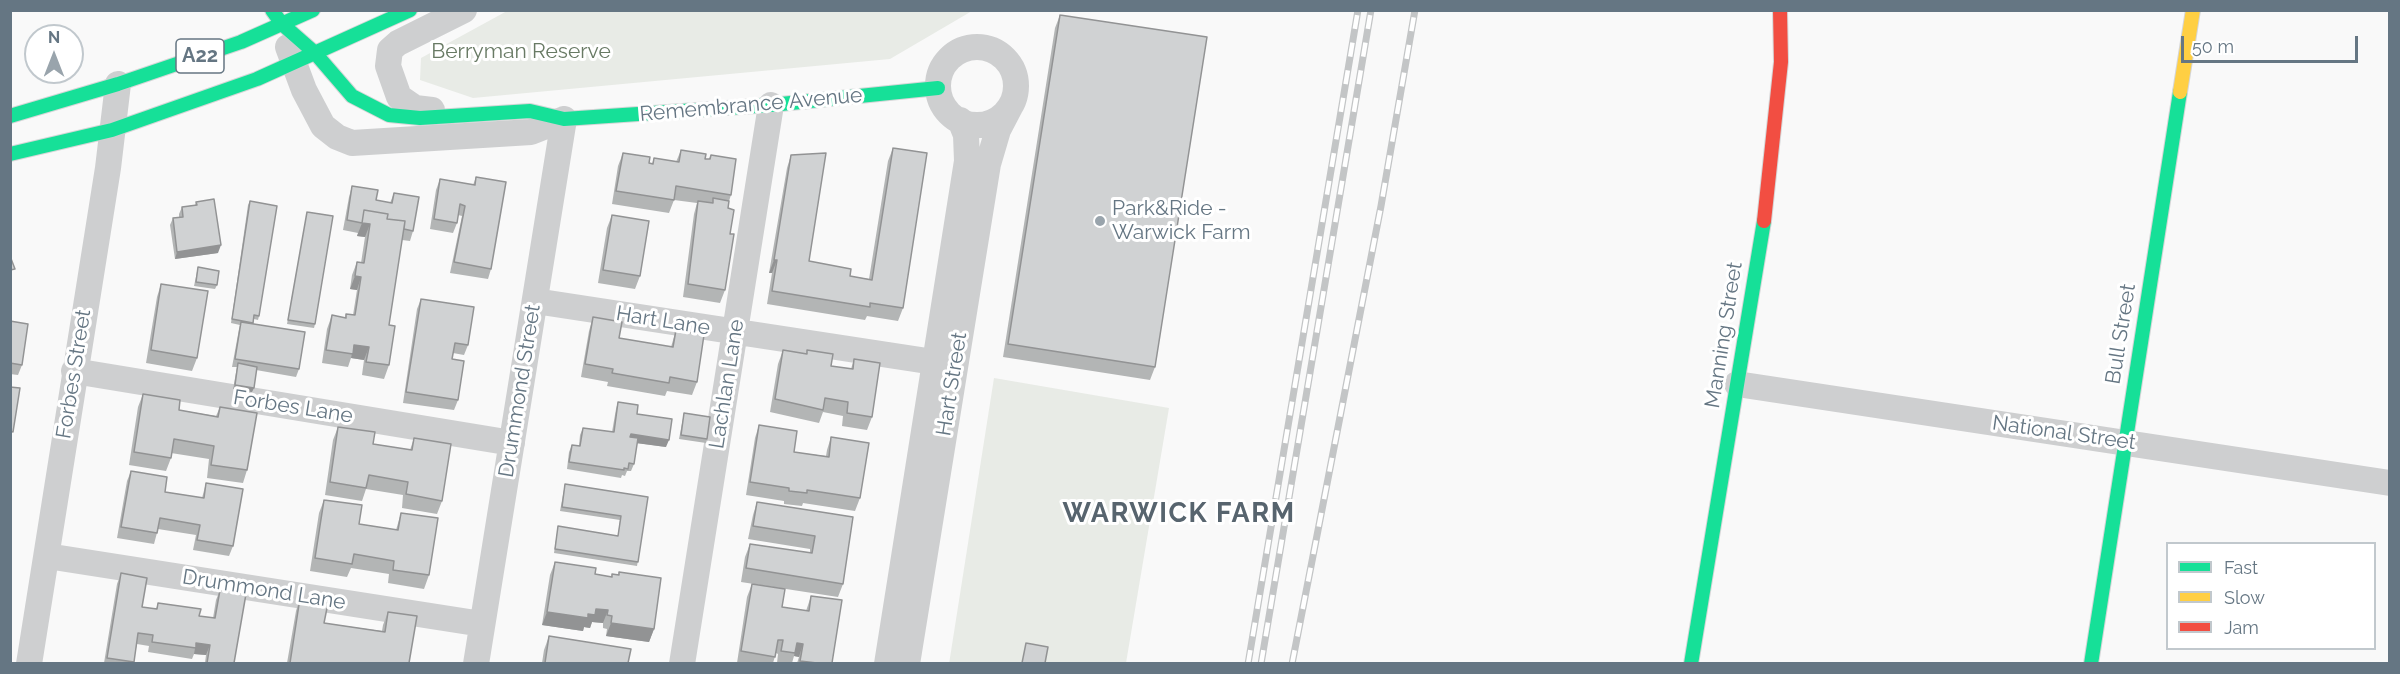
<!DOCTYPE html>
<style>
body{margin:0}
#map{position:relative;width:2400px;height:674px;overflow:hidden;background:#f9f9f9;font-family:Raleway,sans-serif}
canvas{display:block}
.frame{position:absolute;inset:0;border:12px solid #657683;pointer-events:none}
.legend{position:absolute;left:2166px;top:542px;width:210px;height:108px;box-sizing:border-box;background:#fff;border:2px solid #c1c8cd;margin:0;padding:8px 10px;list-style:none;font-size:18px;color:#657683}
.legend li{display:flex;align-items:center;gap:12px;height:30px}
.legend b{width:30px;border:2px solid #c1c8cd}
.north{position:absolute;left:24px;top:24px;width:60px;height:60px;box-sizing:border-box;background:#fff;border:2px solid #c1c8cd;border-radius:50%;rotate:0deg;font-size:16px;font-weight:700;line-height:24px;text-align:center;color:#657683}
.north::after{content:'';display:block;margin:auto;width:21px;height:27px;background:#99a4ac;clip-path:polygon(50% 0,100% 100%,50% 72%,0 100%)}
.scale{position:absolute;left:2181px;top:36px;width:177px;height:27px;box-sizing:border-box;border:3px solid #657683;border-top:0;padding-left:8px;font-size:18px;line-height:21px;white-space:nowrap;color:#657683;-webkit-text-stroke:4px #fff;paint-order:stroke}
</style>
<div id="map">
<canvas width="2400" height="674"></canvas>
<div class="frame"></div>
<ul class="legend">
<li><b style="height:8px;background:#16e098"></b>Fast</li>
<li><b style="height:8px;background:#ffcf43"></b>Slow</li>
<li><b style="height:8px;background:#f24e42"></b>Jam</li>
</ul>
<div class="north">N</div>
<div class="scale">50 m</div>
</div>
<script>
const g = document.querySelector('canvas').getContext('2d');
g.lineJoin = 'round';
function fill(path, color) {
  g.fillStyle = color;
  g.fill(path, 'evenodd');
}
function shape(rows) {
  const path = new Path2D();
  for (const r of rows) {
    if (r.length === 3) {
      path.moveTo(r[0] + r[2], r[1]);
      path.arc(r[0], r[1], r[2], 0, 2 * Math.PI);
      continue;
    }
    path.moveTo(r[0], r[1]);
    for (let i = 2; i < r.length; i += 2) path.lineTo(r[i], r[i + 1]);
  }
  return path;
}
function trace(path, color, width, dash) {
  g.strokeStyle = color;
  g.lineWidth = width;
  g.lineCap = dash ? 'butt' : 'round';
  g.setLineDash(dash || []);
  g.stroke(path);
}
function write(font, color, halo, rows, align = 'center') {
  g.font = font + ' Raleway,sans-serif';
  g.lineWidth = 6;
  g.setLineDash([]);
  g.textBaseline = 'middle';
  g.strokeStyle = halo;
  g.fillStyle = color;
  for (const [text, x, y, turn = 0] of rows) {
    g.save();
    g.translate(x, y);
    g.rotate((+turn || 0) * Math.PI / 180);
    g.textAlign = isNaN(turn) ? turn : align;
    if (halo) g.strokeText(text, 0, 0);
    g.fillText(text, 0, 0);
    g.restore();
  }
}
fill(shape([
 [507,11,507,10,972,11,890,59,473,98,420,80,421,58],
 [994,378,1169,408,1126,663,949,664]
]), '#e8ebe6');
const fast = shape([
 [272,10,282,24,315,53,352,96,389,115,420,118,530,111,564,119,771,105,938,88],
 [10,116,118,84,241,42,313,10],
 [10,154,112,130,257,79,410,10],
 [1691,664,1764,221],
 [2091,664,2180,92]
]);
const slow = shape([
 [2180,92,2193,10]
]);
const jam = shape([
 [1764,221,1781,62,1780,10]
]);
trace(fast, '#d5d6d7', 16);
trace(slow, '#d5d6d7', 16);
trace(jam, '#d5d6d7', 16);
trace(shape([
 [288,47,304,90,323,126,337,137,352,143,531,132,564,119],
 [977,86,39],
 [432,110,415,108,399,97,388,66,390,50,398,43,464,10],
 [535,301,934,362],
 [74,371,512,443],
 [1737,384,2390,483],
 [47,556,482,624],
 [29,664,108,168,118,84],
 [476,664,564,119],
 [682,664,771,105],
 [887,664,967,161,966,135,960,120],
 [907,664,988,164,998,130,1010,107]
]), '#cecfd0', 26);
trace(fast, '#16e098', 14);
trace(slow, '#ffcf43', 14);
trace(jam, '#f24e42', 14);
const rail = shape([
 [1248,664,1358,10],
 [1261,664,1371,10],
 [1292,664,1381,206,1415,10]
]);
trace(rail, '#c3c5c6', 7);
trace(rail, '#fff', 4.5, [14]);
fill(shape([
 [1060,15,1155,367,1150,380,1003,357,1055,28],
 [893,148,903,308,898,321,867,316,865,320,767,304,772,273,769,273,787,168,791,155,809,261,850,276,869,279,888,161],
 [681,150,705,159,709,159,711,155,731,195,729,201,728,208,730,234,725,290,720,303,683,297,694,214,697,203,674,200,669,213,612,204,618,166,623,153,652,164,654,158,676,162],
 [476,177,491,269,488,279,450,273,462,216,458,215,457,223,453,233,430,229,436,190,440,179,473,185],
 [352,186,376,200,390,203,394,193,413,231,410,241,402,240,389,325,389,365,384,379,362,375,364,360,351,358,348,367,322,363,327,329,332,315,345,318,346,314,353,315,357,290,350,289,352,275,357,262,361,263,365,237,357,236,358,233,343,230,349,197],
 [250,201,259,316,258,320,254,319,253,324,299,369,296,377,256,370,252,392,233,389,237,367,232,367,239,329,240,325,231,323,248,205],
 [196,202,218,253,175,259,170,225,173,218,179,217,179,214,182,207,195,205],
 [307,212,315,324,314,328,287,324],
 [612,215,640,276,635,289,598,283,607,228],
 [198,267,217,285,215,289,194,286],
 [161,284,197,358,192,371,146,363,157,297],
 [421,299,468,345,464,355,453,353,452,359,458,400,454,410,403,403,417,309],
 [593,317,619,338,671,347,676,330,697,382,692,395,667,391,665,396,607,386,608,382,581,377,589,331],
 [10,321,22,365,18,375,10,374],
 [783,350,806,354,807,350,831,366,851,369,854,359,872,417,867,430,842,426,843,416,823,412,819,423,770,412,778,364],
 [143,394,179,410,216,416,220,407,247,470,243,483,207,478,209,459,171,453,171,458,166,471,129,465,138,407],
 [618,402,637,414,666,447,637,443,634,464,631,471,627,471,625,476,622,475,621,478,567,469,569,452,572,445,579,446,580,435,583,428,612,432,616,409],
 [684,413,707,439,706,443,679,439],
 [759,425,794,452,826,456,827,450,831,437,860,498,855,511,803,503,802,506,784,504,784,501,746,495,755,438],
 [338,427,373,444,410,450,414,438,442,501,437,514,402,508,403,495,366,489,362,501,325,495,333,440],
 [131,471,165,492,202,498,206,483,233,546,229,556,193,550,196,535,158,529,154,544,117,538,127,481],
 [565,484,648,497,637,566,554,553,558,526,618,536,620,520,560,511],
 [324,500,359,524,396,530,401,513,429,575,424,589,388,583,389,574,351,568,347,577,310,571,319,513],
 [757,502,853,517,843,584,838,597,741,582,745,557,750,544,810,553,810,549,748,539,753,515],
 [555,562,595,574,611,577,612,574,618,575,619,572,654,629,649,642,606,636,607,629,603,628,603,623,592,622,590,628,584,627,583,631,542,625,550,575],
 [121,573,142,607,156,609,158,603,199,616,213,618,216,600,220,590,234,663,205,663,206,655,194,654,192,659,148,652,149,646,137,644,133,663,104,663,117,584],
 [752,584,782,607,806,611,811,596,832,663,797,663,799,657,794,656,792,663,777,663,778,654,776,653,773,663,737,663,747,597],
 [300,598,324,623,382,631,383,625,388,612,409,663,287,663,296,611],
 [549,636,628,663,542,663,544,650]
]), '#b3b5b5');
fill(shape([
 [362,223,370,224,365,237,357,236],
 [221,245,218,253,175,259,177,252],
 [774,260,777,260,772,273,769,273],
 [355,276,361,277,357,290,350,289],
 [354,345,369,347,364,360,351,358],
 [235,385,254,388,252,392,233,389],
 [631,434,669,440,666,447,628,442],
 [596,609,608,610,603,623,592,622,590,628,584,627,583,631,542,625,547,612,588,614],
 [611,623,654,629,649,642,606,636],
 [196,643,210,645,206,655,194,654],
 [797,643,803,644,799,657,794,656]
]), '#929394');
const building = shape([
 [1060,15,1207,37,1155,367,1008,344,1060,15],
 [893,148,927,153,903,308,870,303,870,307,772,291,777,260,774,260,791,155,826,153,809,261,851,269,850,276,872,280,893,148],
 [681,150,706,154,705,159,710,159,711,155,736,159,731,195,676,186,674,200,616,191,623,153,650,157,649,163,653,164,654,158,679,162,681,150],
 [476,177,506,182,491,269,454,262,465,206,460,204,457,223,434,219,440,179,475,185,476,177],
 [352,186,378,190,376,200,392,203,394,193,419,197,413,231,404,229,405,221,387,219,388,214,364,210,362,223,347,220,352,186],
 [713,198,729,201,728,208,734,210,730,234,734,234,725,290,688,284,698,201,713,203,713,198],
 [214,199,221,245,177,252,173,218,183,217,182,207,197,205,196,202,214,199],
 [250,201,277,206,259,316,254,315,253,323,232,319,250,201],
 [364,210,388,214,387,219,405,221,389,325,395,326,389,365,366,362,369,347,354,345,353,354,326,350,332,315,346,318,346,314,355,315,361,277,355,276,357,262,364,263,370,224,362,223,364,210],
 [307,212,333,216,315,324,288,320,307,212],
 [612,215,649,221,640,276,603,270,612,215],
 [10,256,15,269,10,270,10,256],
 [198,267,219,271,217,285,196,282,198,267],
 [161,284,208,291,197,358,151,350,161,284],
 [421,299,474,307,468,345,455,343,452,359,464,361,458,400,406,392,421,299],
 [593,317,622,322,619,338,673,347,676,330,704,335,697,382,670,377,669,383,612,373,613,369,585,364,593,317],
 [10,321,28,324,22,365,10,363,10,321],
 [241,322,305,332,299,369,235,359,241,322],
 [783,350,807,354,807,350,833,354,831,366,853,369,854,359,880,363,872,417,847,413,848,402,825,398,823,410,775,399,783,350],
 [238,363,257,367,254,388,235,385,238,363],
 [10,387,20,388,13,432,10,431,10,387],
 [143,394,180,400,179,410,218,417,220,407,257,413,247,470,211,465,214,446,174,439,171,458,134,452,143,394],
 [618,402,638,405,637,414,672,419,669,440,631,434,630,437,638,438,634,464,629,463,628,469,624,468,624,470,569,462,572,445,580,446,583,428,614,432,618,402],
 [684,413,710,417,707,439,681,435,684,413],
 [759,425,797,431,794,452,829,457,831,437,869,443,860,498,807,490,807,493,789,491,789,488,750,482,759,425],
 [338,427,375,432,373,444,412,450,414,438,451,444,442,501,406,494,408,482,369,475,366,488,330,482,338,427],
 [131,471,167,477,165,492,204,498,206,483,243,489,233,546,197,540,200,525,160,518,157,533,121,527,131,471],
 [565,484,648,497,638,562,555,549,558,526,618,536,621,516,562,507,565,484],
 [324,500,362,505,359,524,398,530,401,513,438,518,429,575,393,570,394,561,354,554,352,564,315,558,324,500],
 [757,502,853,517,843,584,746,568,750,544,812,553,815,536,753,526,757,502],
 [555,562,596,568,595,574,612,577,612,574,619,575,619,572,661,578,654,629,611,623,612,616,607,615,608,610,596,609,595,615,588,614,588,618,547,612,555,562],
 [121,573,147,578,142,607,157,609,158,603,201,609,199,616,215,618,220,590,246,594,234,663,207,663,210,645,196,643,196,648,152,642,153,635,138,633,134,662,107,658,121,573],
 [752,584,785,589,782,607,809,611,811,596,842,600,832,663,817,663,800,661,803,644,797,643,795,653,781,651,783,640,778,640,775,657,741,651,752,584],
 [300,598,328,603,324,623,385,632,388,612,417,616,409,663,290,663,300,598],
 [549,636,631,649,628,663,545,663,549,636],
 [1026,643,1048,647,1045,663,1022,663,1026,643]
]);
fill(building, '#d0d2d3');
trace(building, '#929394', 1.5);
for (const [x, y, r, color] of [
 [1100,221,6,"#99a4ac"]
]) {
  const dot = new Path2D();
  dot.arc(x, y, r, 0, 2 * Math.PI);
  g.fillStyle = color;
  g.fill(dot);
  trace(dot, '#fff', 2);
}
for (const [x, y, w] of [
 [200,56,48]
]) {
  const box = new Path2D();
  box.roundRect(x - w / 2, y - 17, w, 34, 4.5);
  g.fillStyle = '#fff';
  g.fill(box);
  trace(box, '#657683', 1.5);
}
write('bold 20px', '#657683', null, [
 ["A22",200,56]
]);
write('21px', '#687a64', '#fff', [
 ["Berryman Reserve",521,52]
]);
write('21px', '#657683', '#fff', [
 ["Remembrance Avenue",751,105,-5],
 ["Hart Lane",663,321,9],
 ["Bull Street",2121,334,-81],
 ["Manning Street",1724,335,-81],
 ["Forbes Street",74,374,-81],
 ["Lachlan Lane",727,384,-81],
 ["Hart Street",952,384,-81],
 ["Drummond Street",520,391,-81],
 ["Forbes Lane",293,407,9],
 ["National Street",2064,433,8],
 ["Drummond Lane",264,590,9]
]);
write('21px', '#657683', '#fff', [
 ["Park&Ride -",1112,209],
 ["Warwick Farm",1112,233]
], 'left');
g.letterSpacing = '1.5px';
write('bold 27px', '#57646e', '#fff', [
 ["WARWICK FARM",1179,514]
]);
g.letterSpacing = '0px';
</script>
